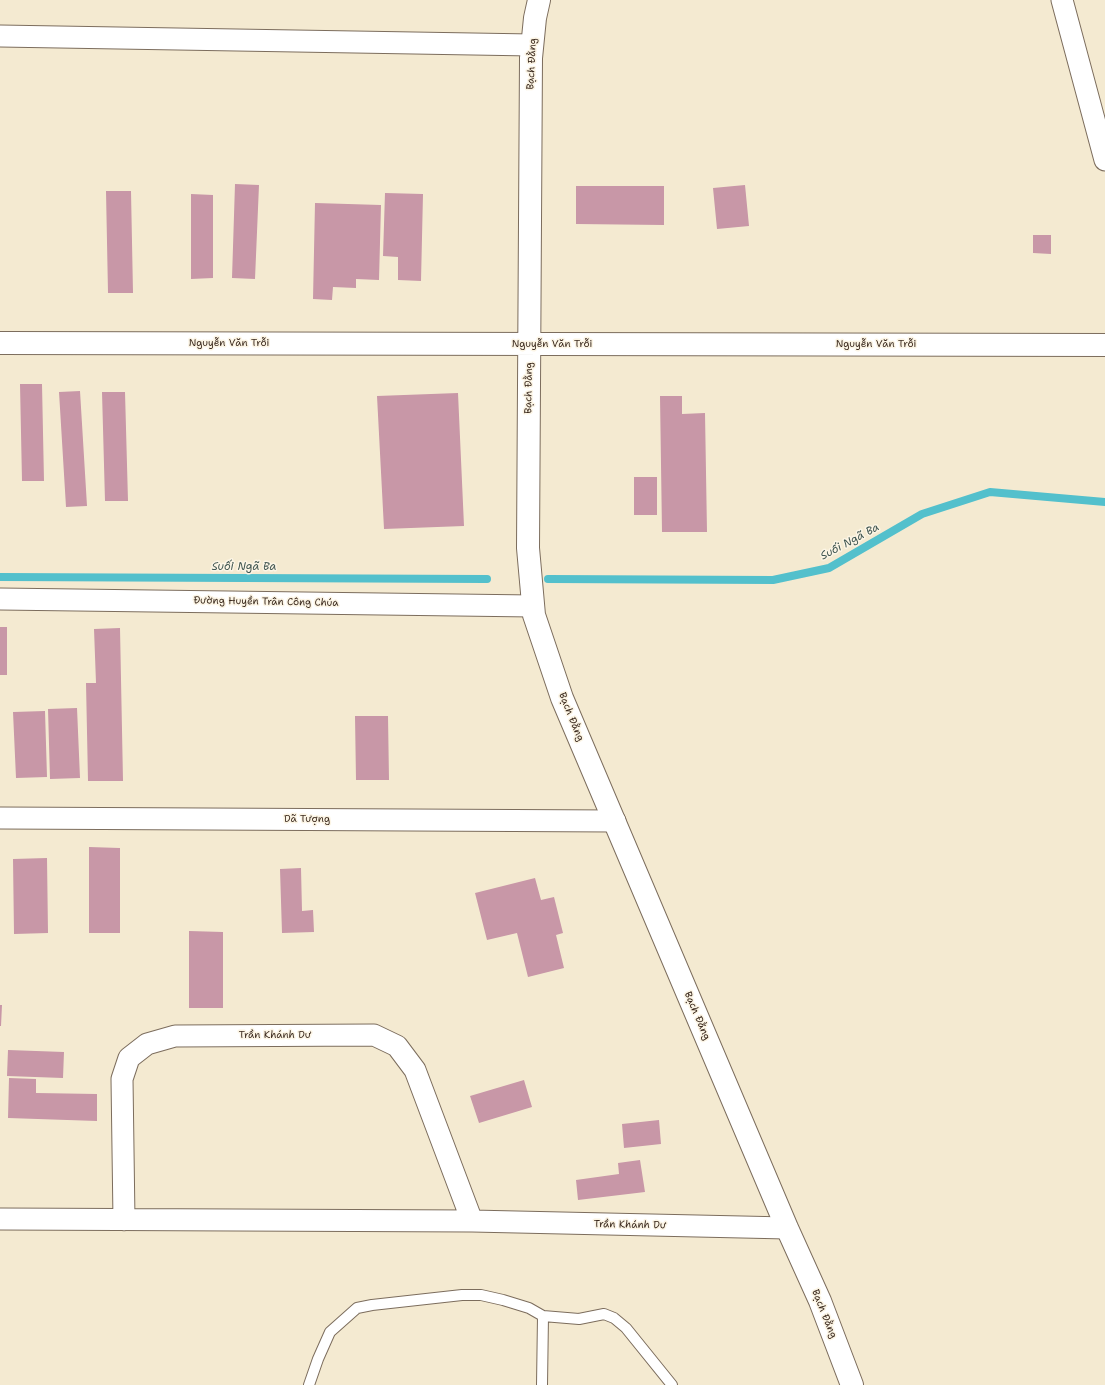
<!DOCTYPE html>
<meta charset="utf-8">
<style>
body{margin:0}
canvas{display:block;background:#f4ead1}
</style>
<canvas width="1105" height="1385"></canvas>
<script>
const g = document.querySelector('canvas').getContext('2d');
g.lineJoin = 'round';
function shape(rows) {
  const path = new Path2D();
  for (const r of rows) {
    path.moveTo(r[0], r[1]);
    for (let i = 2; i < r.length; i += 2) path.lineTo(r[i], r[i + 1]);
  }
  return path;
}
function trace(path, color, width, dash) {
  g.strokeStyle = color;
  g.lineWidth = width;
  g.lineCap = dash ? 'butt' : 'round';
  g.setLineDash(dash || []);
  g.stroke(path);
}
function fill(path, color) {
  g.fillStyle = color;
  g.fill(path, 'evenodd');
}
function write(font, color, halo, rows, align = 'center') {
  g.font = font + ' "Shantell Sans",sans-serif';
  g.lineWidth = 3;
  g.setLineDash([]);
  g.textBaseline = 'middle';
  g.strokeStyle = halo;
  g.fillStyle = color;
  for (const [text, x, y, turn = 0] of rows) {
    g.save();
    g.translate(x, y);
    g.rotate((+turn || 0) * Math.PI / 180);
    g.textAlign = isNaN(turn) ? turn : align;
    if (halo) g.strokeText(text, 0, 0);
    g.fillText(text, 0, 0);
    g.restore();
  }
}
trace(shape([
 [0,577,487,579],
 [548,579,773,580,829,568,922,514,990,492,1105,502]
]), '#53c0cc', 8);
fill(shape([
 [235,184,259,185,255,279,232,278],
 [745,185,749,226,717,229,713,188],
 [576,186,664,186,664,225,576,224],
 [106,191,131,191,133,293,108,293],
 [385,193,423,194,421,281,398,280,398,257,383,256],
 [191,194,213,195,213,278,191,279],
 [315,203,381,205,379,280,356,279,356,288,333,287,332,300,313,299],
 [1033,235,1051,235,1051,254,1033,253],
 [20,384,42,384,44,481,22,481],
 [80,391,87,506,66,507,59,392],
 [102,392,125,392,128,501,105,501],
 [458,393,464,526,384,529,377,396],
 [660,396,682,396,682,414,705,413,707,532,662,532],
 [634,477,657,477,657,515,634,515],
 [0,627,7,627,7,675,0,675],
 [120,628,123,781,88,781,86,683,96,683,94,629],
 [77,708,80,778,50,779,48,709],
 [45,711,47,777,16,778,13,712],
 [355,716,388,716,389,780,356,780],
 [89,847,120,848,120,933,89,933],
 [47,858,48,933,14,934,13,859],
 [301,868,302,911,313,910,314,932,282,933,280,869],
 [535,878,541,900,554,897,563,933,556,935,564,968,528,977,517,933,487,940,475,893],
 [189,931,223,932,223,1008,189,1008],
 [0,1005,2,1005,1,1026,0,1026],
 [8,1050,64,1052,63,1078,7,1076],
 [9,1078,36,1079,36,1093,97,1094,97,1121,8,1118],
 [524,1080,532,1107,479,1123,470,1096],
 [659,1120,661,1144,624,1148,622,1124],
 [640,1160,645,1192,578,1200,576,1180,619,1174,618,1163]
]), '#c897a7');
const lane = shape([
 [309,1385,318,1359,330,1332,357,1308,372,1305,462,1295,481,1295,503,1300,529,1308,543,1316,579,1319,604,1314,614,1318,626,1328,672,1385],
 [542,1385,543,1316]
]);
const street = shape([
 [1062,0,1105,160],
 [0,36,532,45],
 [0,599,533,606],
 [0,818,615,821],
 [0,1219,472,1221,787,1228],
 [124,1220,122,1079,129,1058,147,1044,175,1036,374,1035,397,1046,415,1070,472,1221]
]);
const secondary = shape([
 [539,0,535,18,531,58,528,548,534,615,562,698,787,1228,820,1301,852,1385],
 [0,343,1105,345]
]);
trace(lane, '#7c6d5d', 12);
trace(street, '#7c6d5d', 23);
trace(secondary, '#7c6d5d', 24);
trace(lane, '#fff', 10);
trace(street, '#fff', 21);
trace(secondary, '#fff', 22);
write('10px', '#3b2a1e', '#fcf5e5', [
 ["Bạch Đằng",532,64,-87],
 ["Nguyễn Văn Trỗi",229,343],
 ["Nguyễn Văn Trỗi",552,344],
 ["Nguyễn Văn Trỗi",876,344],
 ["Bạch Đằng",529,388,-89],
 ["Đường Huyền Trân Công Chúa",266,602,1],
 ["Bạch Đằng",571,717,68],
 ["Dã Tượng",307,819],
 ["Bạch Đằng",697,1016,67],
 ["Trần Khánh Dư",275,1035],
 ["Trần Khánh Dư",630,1225,1],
 ["Bạch Đằng",824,1314,68]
]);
write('italic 11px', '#425752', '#fcf5e5', [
 ["Suối Ngã Ba",850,542,-28],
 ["Suối Ngã Ba",244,567]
]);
</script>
